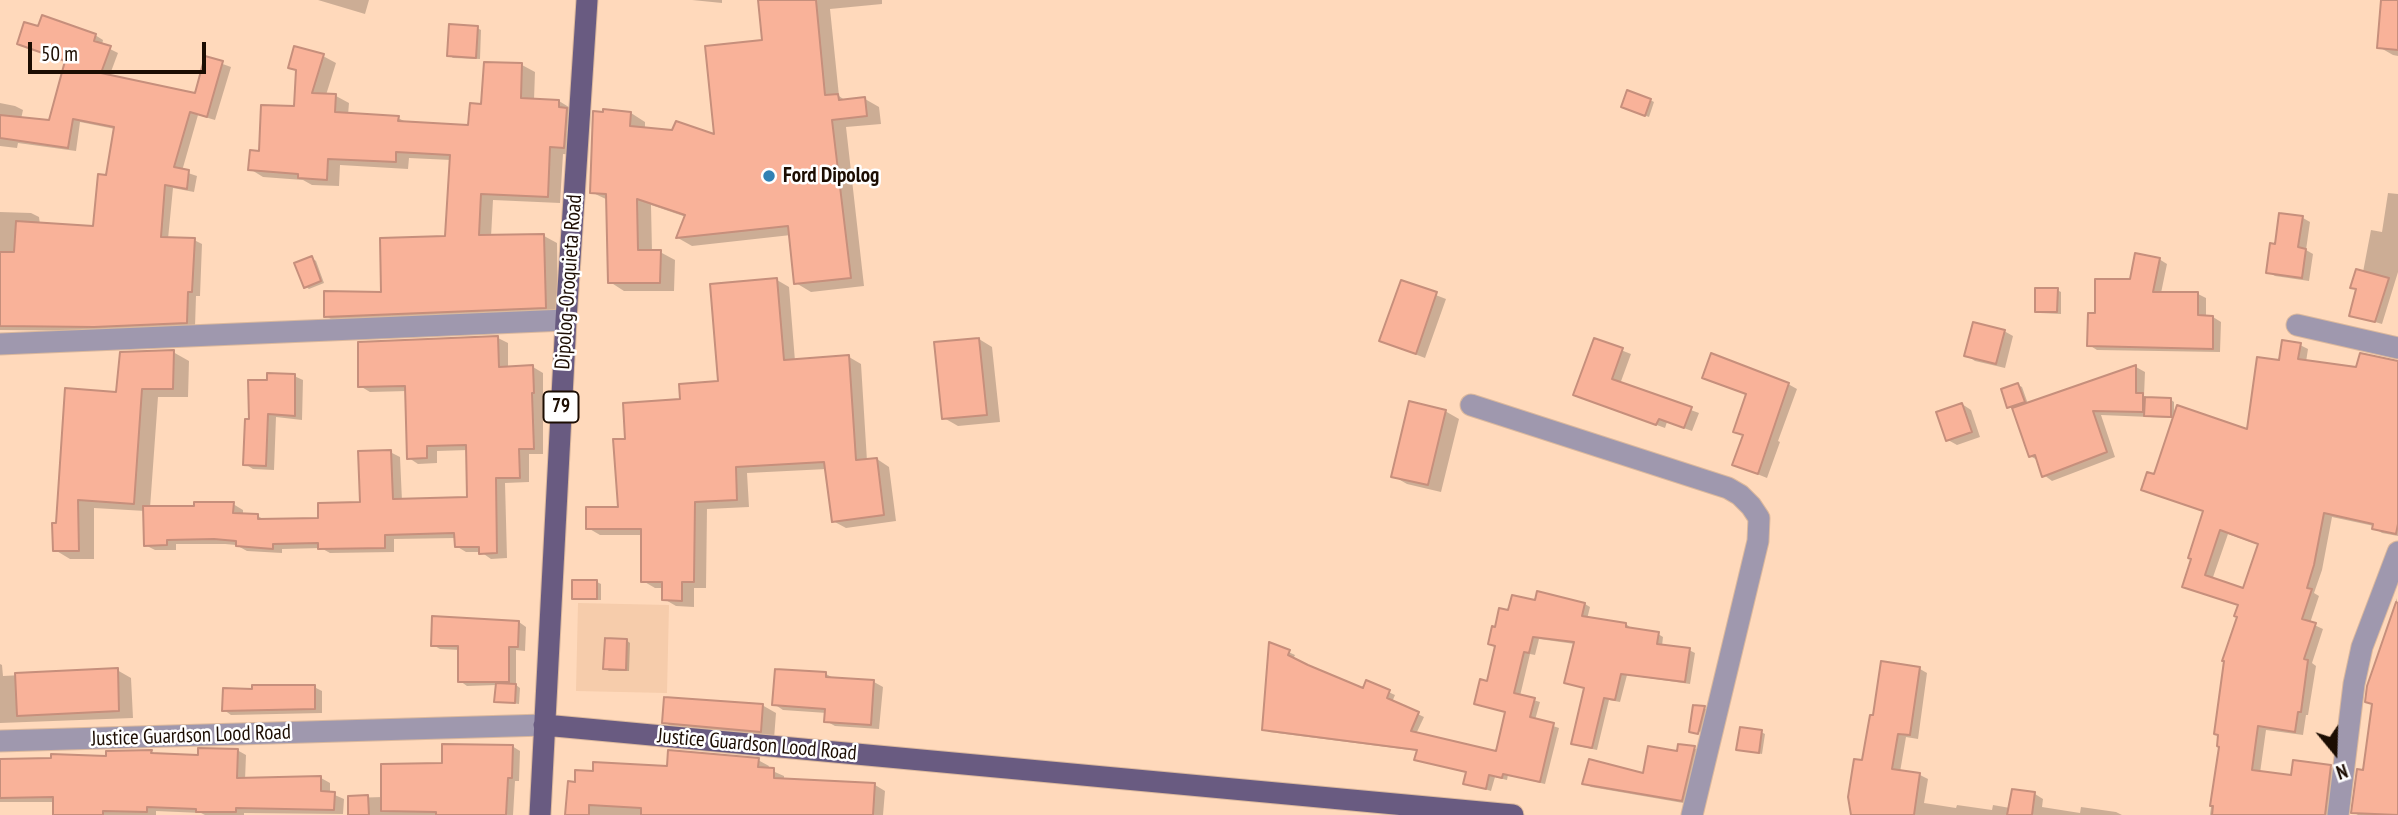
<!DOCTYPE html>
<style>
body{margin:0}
#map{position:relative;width:2398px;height:815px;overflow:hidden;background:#ffd9bb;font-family:"PT Sans Narrow",sans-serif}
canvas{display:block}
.north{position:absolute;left:2300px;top:717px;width:70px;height:70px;-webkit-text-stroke:5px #fff;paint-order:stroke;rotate:161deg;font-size:19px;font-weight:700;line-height:28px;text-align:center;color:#1c0d02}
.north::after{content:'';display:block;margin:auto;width:24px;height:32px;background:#1c0d02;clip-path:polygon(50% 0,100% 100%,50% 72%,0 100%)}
.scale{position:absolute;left:28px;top:42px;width:178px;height:32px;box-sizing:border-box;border:4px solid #1c0d02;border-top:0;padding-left:9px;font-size:21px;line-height:24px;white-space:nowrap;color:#1c0d02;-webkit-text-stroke:5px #fff;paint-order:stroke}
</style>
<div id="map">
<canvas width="2398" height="815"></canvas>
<div class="north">N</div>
<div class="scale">50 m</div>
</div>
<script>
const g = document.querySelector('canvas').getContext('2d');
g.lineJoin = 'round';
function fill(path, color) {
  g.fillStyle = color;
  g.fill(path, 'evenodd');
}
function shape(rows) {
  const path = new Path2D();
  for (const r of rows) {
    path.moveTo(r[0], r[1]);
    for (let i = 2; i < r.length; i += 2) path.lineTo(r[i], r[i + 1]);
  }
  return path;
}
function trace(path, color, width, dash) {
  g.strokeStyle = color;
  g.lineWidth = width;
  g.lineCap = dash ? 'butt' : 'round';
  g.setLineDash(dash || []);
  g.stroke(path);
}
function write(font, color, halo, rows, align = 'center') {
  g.font = font + ' "PT Sans Narrow",sans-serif';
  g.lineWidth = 5;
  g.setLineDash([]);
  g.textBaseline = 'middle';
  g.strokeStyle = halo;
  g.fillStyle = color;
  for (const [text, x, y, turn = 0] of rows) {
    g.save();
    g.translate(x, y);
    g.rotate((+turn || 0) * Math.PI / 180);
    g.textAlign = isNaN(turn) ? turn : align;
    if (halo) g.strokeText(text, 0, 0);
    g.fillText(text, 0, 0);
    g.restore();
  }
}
fill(shape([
 [578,603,669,605,667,693,576,691]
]), '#f6ccab');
fill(shape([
 [318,0,369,0,365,14],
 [692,0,722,0,722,3],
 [760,0,882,0,882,4,830,9,839,96,846,101,865,99,879,107,881,124,846,127,864,286,811,292,796,283,791,235,692,246,678,238,686,217,651,205,652,252,660,252,675,260,674,291,624,291,610,282,608,200,591,192,631,113,645,122,645,129,716,137,764,41],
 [2383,0,2398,0,2398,56,2393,55,2379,47],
 [477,28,481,30,480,59,453,58,449,55],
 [95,35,103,40,102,45,118,53,109,77,196,95,206,58,231,67,215,120,198,115,182,171,197,176,194,192,173,188,168,239,194,240,202,244,200,296,196,296,195,327,103,331,0,330,0,212,31,213,39,217,40,225,94,228,107,177,115,129,80,122,76,151,18,143,17,148,0,146,0,103,15,106,23,110,21,119,50,122,67,62,19,44],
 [323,56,336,63,326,95,336,96,349,103,348,115,398,118,408,123,470,127,483,106,485,63,522,65,535,72,534,100,559,101,572,109,577,155,563,154,560,203,493,200,491,237,544,236,557,243,558,314,339,324,326,316,383,293,447,238,451,160,409,158,408,169,340,165,339,186,312,185,303,180,263,177,250,169,295,108,298,72,290,67],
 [1650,100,1654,102,1649,117,1627,109],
 [2388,193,2398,194,2398,272,2382,324,2351,315,2363,272,2371,230,2382,232],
 [2281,215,2303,218,2310,222,2306,250,2313,254,2309,281,2275,276,2268,272,2276,246],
 [312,258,316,261,324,283,309,289,305,286],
 [2159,259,2167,264,2161,293,2198,294,2206,298,2206,317,2213,317,2221,322,2220,352,2097,350,2089,345,2096,315,2131,281],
 [777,280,789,287,795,361,849,357,861,364,867,461,877,459,889,467,896,521,846,528,833,521,827,469,747,473,749,507,707,509,706,588,694,588,694,607,676,606,664,599,664,588,655,588,643,581,643,535,600,535,588,528,620,509,627,440,682,401,720,383],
 [1402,282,1446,299,1425,358,1381,341],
 [2057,290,2061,292,2061,314,2040,313,2036,311],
 [2004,331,2013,336,2005,368,1975,361,1966,355],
 [498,338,508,343,508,368,533,367,543,373,543,454,529,454,529,482,505,483,507,558,491,559,481,552,466,552,456,546,456,538,394,539,394,552,330,553,321,548,282,549,282,553,247,551,236,545,225,544,176,544,176,550,155,550,145,545,145,511,94,508,94,559,70,559,55,550,57,525,118,394,173,352,189,361,188,397,158,397,150,508,196,508,233,504,243,510,243,515,258,516,266,521,320,519,362,504,390,452,400,457,402,501,468,499,468,450,437,451,437,463,418,464,409,458,407,391,370,392,360,386],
 [979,339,992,347,1000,422,958,426,944,418],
 [1595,340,1631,354,1620,384,1699,413,1692,431,1667,422,1665,428,1575,395],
 [2300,345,2308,349,2306,362,2358,369,2398,362,2398,536,2382,533,2374,528,2374,526,2332,517,2322,570,2314,593,2319,596,2310,623,2323,629,2312,663,2316,666,2308,715,2306,715,2303,735,2266,730,2260,773,2292,777,2330,767,2338,772,2333,815,2210,815,2239,606,2184,586,2205,512,2143,489,2155,476,2248,431,2280,362],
 [2228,534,2259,545,2244,590,2212,580],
 [2136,367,2145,372,2144,396,2150,399,2170,399,2174,402,2174,418,2101,415,2115,457,2052,481,2044,475,2039,461,2030,456,2013,409,2008,406,2018,385,2022,387,2028,404],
 [294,376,303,380,302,420,276,417,274,470,253,469,245,464,251,421,269,381],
 [1704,378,1788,384,1797,389,1778,441,1780,442,1767,478,1735,465,1745,436,1735,431,1748,395],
 [1962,404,1971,410,1980,437,1957,445,1948,440],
 [1445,411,1459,419,1441,492,1407,484,1393,476],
 [597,582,601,584,601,600,578,600,574,598],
 [1538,593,1585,604,1590,607,1587,619,1626,624,1631,628,1631,630,1658,634,1663,637,1662,646,1689,650,1695,653,1690,684,1627,675,1620,702,1609,700,1597,750,1578,746,1573,743,1586,689,1566,683,1575,644,1539,639,1535,655,1530,654,1520,696,1540,702,1535,720,1559,728,1545,784,1508,775,1507,780,1495,777,1491,791,1465,783,1468,773,1422,762,1416,759,1418,751,1269,732,1264,729,1271,644,1295,655,1293,659,1364,690,1367,682,1395,695,1392,702,1424,717,1416,734,1497,753,1507,713,1476,703,1488,683,1497,647,1496,629,1509,612,1536,602],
 [2397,598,2398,815,2358,815,2353,812,2365,772,2373,705,2367,701,2369,686],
 [519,622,526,627,525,651,516,650,516,685,520,688,519,704,496,701,497,685,467,686,460,681,460,650,440,649,433,645],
 [626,640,630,643,629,671,609,671,605,668],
 [0,664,2,665,3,676,117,670,131,678,133,718,0,723],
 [1920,669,1927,673,1918,739,1906,737,1900,772,1920,775,1928,779,1924,803,1956,808,1957,805,1992,810,1993,805,2010,808,2013,791,2035,794,2043,799,2042,807,2080,813,2081,807,2116,812,2122,815,1853,815,1874,717],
 [826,674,835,679,874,682,883,687,879,729,835,726,826,721,827,713,783,710,774,704],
 [314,687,322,691,322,713,231,715,224,710,254,691],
 [762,705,776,713,774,739,678,730,664,722],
 [1704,708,1708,710,1703,732,1693,731],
 [1761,732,1765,734,1762,754,1738,749],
 [512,746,520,751,519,781,515,781,513,815,350,815,350,798,383,797,444,765],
 [1694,748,1701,752,1689,804,1591,787,1584,783,1645,775,1679,753],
 [237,750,246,755,245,780,321,778,330,783,330,793,344,799,343,814,244,813,244,815,205,815,201,813,156,811,156,815,55,815,55,802,0,802,0,761,107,758,151,751,158,755,200,757],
 [758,760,769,766,768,769,784,776,784,780,875,785,885,791,883,815,567,815,669,768]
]), '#0003');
const building = shape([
 [758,0,816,0,825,95,838,94,839,100,865,97,867,116,832,120,851,278,794,284,788,226,676,238,685,215,637,199,638,250,661,250,660,283,608,283,606,194,590,193,593,111,603,112,603,109,631,112,630,126,672,130,676,121,714,134,705,46,762,40,758,0],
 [2381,0,2398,0,2398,50,2377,48,2381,0],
 [42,15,96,34,94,41,111,46,101,73,195,93,205,56,223,61,207,117,190,112,174,167,189,170,187,189,165,185,161,237,195,238,192,292,188,292,187,323,94,327,0,326,0,252,14,252,16,221,93,226,98,174,106,175,114,127,73,119,68,148,0,138,0,115,49,120,65,61,17,44,24,22,38,26,42,15],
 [449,24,478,26,476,58,447,56,449,24],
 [294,46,324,54,312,93,336,94,335,112,399,116,398,121,468,125,470,103,481,104,484,62,522,63,521,98,559,100,559,107,567,108,564,148,550,147,548,197,481,194,479,235,544,234,546,308,324,317,324,291,381,292,380,238,445,236,450,155,396,152,396,162,328,159,327,180,298,178,298,174,248,170,250,150,259,151,261,105,294,106,296,70,288,68,294,46],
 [1627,90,1651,99,1645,116,1621,107,1627,90],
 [2279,213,2303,216,2298,247,2306,249,2302,278,2266,273,2270,243,2275,244,2279,213],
 [2135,253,2160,258,2153,292,2198,292,2198,315,2213,316,2213,349,2087,346,2088,313,2095,313,2095,279,2130,279,2135,253],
 [312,256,321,281,304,288,294,263,312,256],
 [2356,269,2389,278,2375,322,2349,316,2356,289,2350,288,2356,269],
 [777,278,784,360,849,355,856,460,877,458,884,515,832,522,824,462,736,467,737,500,695,502,694,582,682,582,682,601,662,600,662,582,641,582,641,529,586,529,586,507,618,507,613,439,625,439,623,403,680,399,679,384,718,381,710,284,777,278],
 [1401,280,1437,292,1416,354,1379,341,1401,280],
 [2035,288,2058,288,2057,312,2035,312,2035,288],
 [1973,322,2005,330,1996,364,1964,356,1973,322],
 [498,336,499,367,533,365,534,393,532,393,534,449,519,449,520,478,496,478,497,553,479,554,479,547,455,547,454,533,385,535,385,548,318,549,318,543,273,544,273,549,236,546,236,541,214,539,167,540,167,545,144,546,143,506,194,506,194,502,234,502,233,513,258,514,258,519,318,518,318,503,360,502,358,451,391,450,393,499,467,497,466,445,427,446,427,458,407,459,405,386,358,387,358,342,498,336],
 [979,338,987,415,942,419,934,342,979,338],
 [1594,338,1623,348,1612,379,1692,407,1684,428,1659,419,1656,425,1573,395,1594,338],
 [2282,340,2301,343,2298,359,2356,367,2360,353,2398,361,2398,524,2396,534,2372,529,2373,524,2324,513,2314,565,2307,588,2312,589,2302,619,2316,623,2304,659,2308,660,2301,712,2298,712,2295,732,2258,726,2252,770,2291,775,2293,760,2331,765,2325,815,2212,815,2213,806,2210,806,2219,747,2217,746,2218,735,2214,734,2224,661,2222,661,2237,617,2234,616,2238,605,2182,587,2191,559,2188,558,2203,511,2141,490,2147,472,2154,474,2177,405,2247,429,2257,357,2279,360,2282,340],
 [2220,530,2258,544,2243,588,2205,575,2220,530],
 [174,350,173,389,142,389,134,504,78,500,79,551,53,551,52,523,56,523,65,388,116,392,120,352,174,350],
 [1711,353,1789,383,1758,474,1732,465,1743,435,1733,432,1746,394,1702,378,1711,353],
 [2136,365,2136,393,2143,393,2143,412,2093,411,2107,452,2042,477,2035,455,2029,457,2012,408,2136,365],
 [267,373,295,374,295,416,268,414,266,466,243,465,245,419,249,419,248,380,267,380,267,373],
 [2018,383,2025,402,2007,408,2001,389,2018,383],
 [2145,397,2171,398,2171,417,2144,416,2145,397],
 [1409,401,1446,410,1428,485,1391,477,1409,401],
 [1962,403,1972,432,1946,441,1936,412,1962,403],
 [572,580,597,580,597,599,572,599,572,580],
 [1537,591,1585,603,1582,616,1626,623,1626,627,1659,632,1657,644,1690,648,1685,682,1621,674,1615,700,1604,698,1592,748,1571,744,1584,688,1564,683,1574,642,1533,637,1529,653,1524,652,1514,693,1535,698,1530,717,1554,723,1540,782,1503,774,1502,778,1489,775,1486,789,1463,784,1466,772,1414,760,1417,750,1262,730,1269,642,1290,650,1288,655,1308,665,1363,688,1366,680,1390,690,1387,698,1419,712,1411,731,1496,751,1505,712,1474,704,1480,679,1487,681,1495,646,1488,644,1492,626,1495,627,1499,608,1508,610,1512,595,1535,600,1537,591],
 [2396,602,2398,603,2398,815,2351,813,2357,769,2363,770,2372,704,2365,702,2367,686,2396,602],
 [432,616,519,621,518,647,509,647,509,682,458,682,458,646,431,646,432,616],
 [605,638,627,639,626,670,603,669,605,638],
 [1881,661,1920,667,1910,735,1898,734,1892,769,1920,773,1914,815,1851,815,1848,797,1854,759,1862,760,1870,715,1873,715,1881,661],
 [118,668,119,711,17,716,15,673,118,668],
 [775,669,826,672,826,677,874,680,871,725,824,722,825,709,772,705,775,669],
 [496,683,516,684,515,703,494,702,496,683],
 [252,685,315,685,315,709,222,711,223,688,252,689,252,685],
 [664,697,763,704,761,732,662,723,664,697],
 [1693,705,1705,706,1698,734,1689,732,1693,705],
 [1740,727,1762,730,1759,753,1736,750,1740,727],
 [442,744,513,745,512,778,508,778,506,815,436,815,436,812,381,811,381,764,442,763,442,744],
 [1678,744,1695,746,1682,801,1582,784,1589,759,1643,773,1648,746,1677,751,1678,744],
 [198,748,238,749,237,778,321,776,321,791,335,792,334,810,236,808,236,812,196,812,196,809,147,807,147,812,103,811,103,815,53,815,53,797,0,798,0,759,51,758,51,754,106,756,106,751,152,750,151,753,198,755,198,748],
 [668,750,759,758,758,767,774,768,774,778,875,783,873,815,641,815,641,808,589,805,589,815,565,815,568,781,575,782,575,770,593,771,593,762,667,766,668,750],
 [2012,789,2035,792,2032,815,2007,815,2012,789],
 [368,795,369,815,348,815,348,796,368,795]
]);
fill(building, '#f9b299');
trace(building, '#c68f7c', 2);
const minor = shape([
 [2297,325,2398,348],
 [0,344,566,320],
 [1471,405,1728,488,1740,495,1751,506,1759,518,1758,541,1692,815],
 [0,741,544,725],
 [2338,815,2354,684,2362,647,2398,552]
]);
const primary = shape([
 [544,725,1513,815],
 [540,815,566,320,587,0]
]);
trace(minor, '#dbb89d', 23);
trace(primary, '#dbb89d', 23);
trace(minor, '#9f98ae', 21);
trace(primary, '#695b81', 21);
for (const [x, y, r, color] of [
 [769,176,7,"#3281b3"]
]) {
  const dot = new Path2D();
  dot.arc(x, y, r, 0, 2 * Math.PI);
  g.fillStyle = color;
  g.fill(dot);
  trace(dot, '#fff', 2.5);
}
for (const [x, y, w] of [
 [561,407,35]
]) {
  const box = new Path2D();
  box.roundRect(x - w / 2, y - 15.5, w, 31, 5);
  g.fillStyle = '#fff';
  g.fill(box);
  trace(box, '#1c0d02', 2);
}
write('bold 19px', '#1c0d02', null, [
 ["79",561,407]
]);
write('bold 21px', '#1c0d02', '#fff', [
 ["Ford Dipolog",783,176]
], 'left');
write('21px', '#1c0d02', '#fff', [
 ["Dipolog-Oroquieta Road",569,282,-86],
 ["Justice Guardson Lood Road",191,736,-2],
 ["Justice Guardson Lood Road",757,745,5]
]);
</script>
